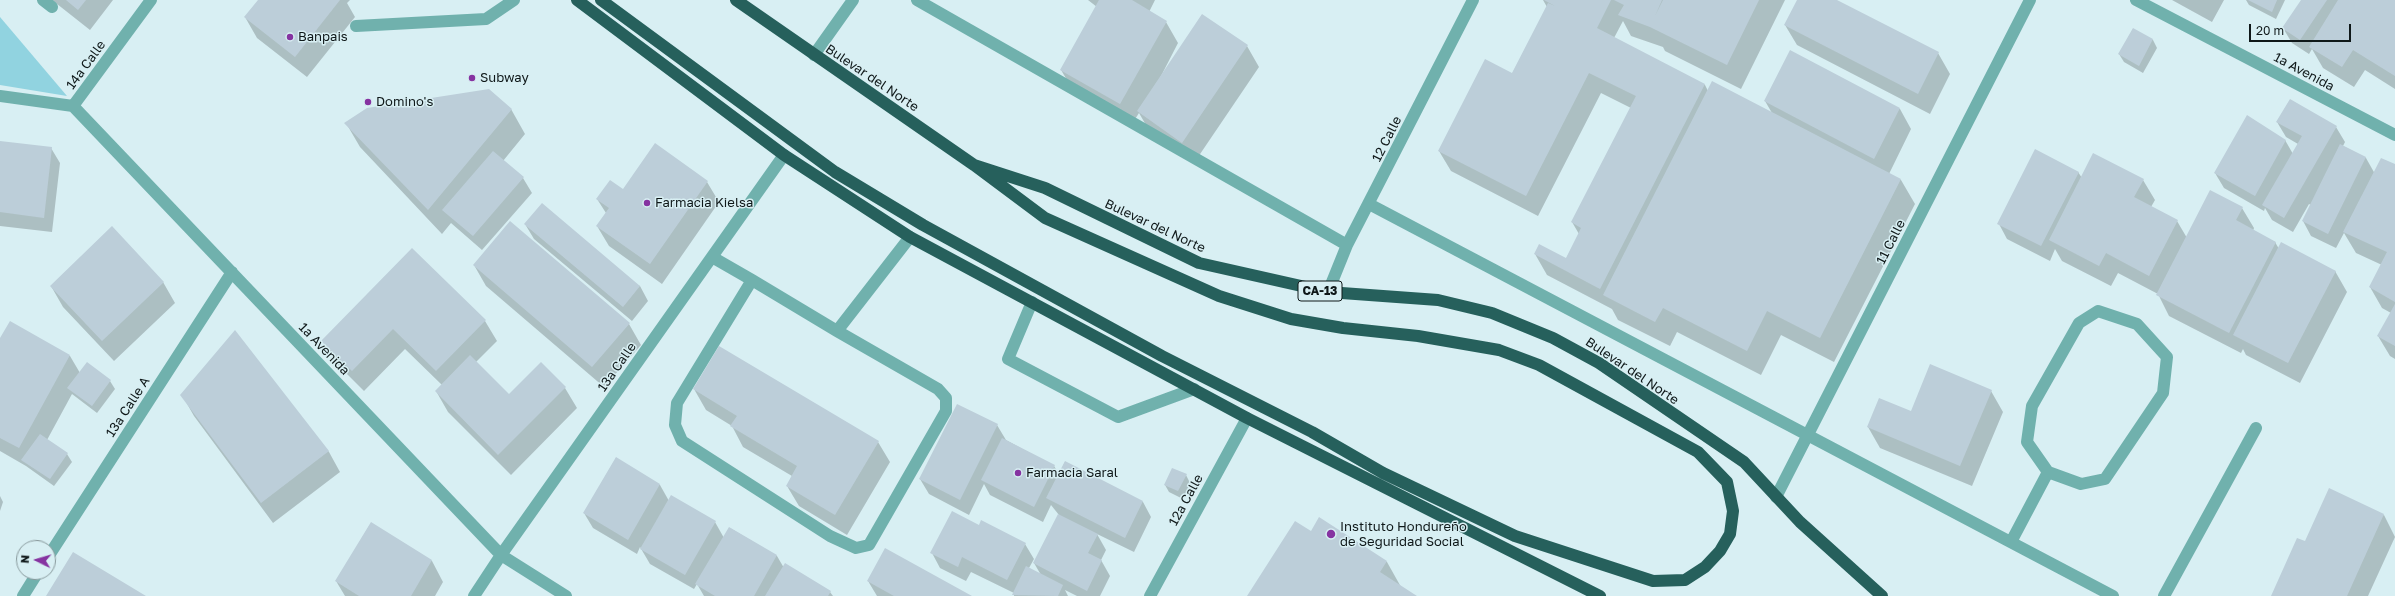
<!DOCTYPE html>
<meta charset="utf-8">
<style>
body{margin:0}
#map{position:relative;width:2395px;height:596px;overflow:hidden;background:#d8eff3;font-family:"Golos Text",sans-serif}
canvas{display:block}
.north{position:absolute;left:16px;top:540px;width:40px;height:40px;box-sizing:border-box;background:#d8eff3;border:1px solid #88999c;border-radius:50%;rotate:275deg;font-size:11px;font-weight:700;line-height:16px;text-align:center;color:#0f1819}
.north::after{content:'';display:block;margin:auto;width:14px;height:18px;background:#8633a1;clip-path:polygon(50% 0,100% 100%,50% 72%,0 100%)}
.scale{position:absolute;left:2249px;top:24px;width:102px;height:18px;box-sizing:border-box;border:2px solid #0f1819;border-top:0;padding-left:5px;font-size:12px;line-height:14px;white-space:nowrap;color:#0f1819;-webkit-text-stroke:3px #d8eff3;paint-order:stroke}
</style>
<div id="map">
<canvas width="2395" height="596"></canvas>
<div class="north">N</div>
<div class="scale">20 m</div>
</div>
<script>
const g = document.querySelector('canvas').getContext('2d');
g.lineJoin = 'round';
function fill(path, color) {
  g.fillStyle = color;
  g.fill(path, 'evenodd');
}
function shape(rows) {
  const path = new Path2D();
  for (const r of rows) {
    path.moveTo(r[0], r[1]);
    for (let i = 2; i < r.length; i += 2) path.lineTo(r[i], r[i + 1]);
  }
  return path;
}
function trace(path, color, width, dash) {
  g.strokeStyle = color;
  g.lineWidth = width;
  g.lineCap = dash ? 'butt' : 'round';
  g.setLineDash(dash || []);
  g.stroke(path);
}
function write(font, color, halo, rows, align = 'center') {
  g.font = font + ' "Golos Text",sans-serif';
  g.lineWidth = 3;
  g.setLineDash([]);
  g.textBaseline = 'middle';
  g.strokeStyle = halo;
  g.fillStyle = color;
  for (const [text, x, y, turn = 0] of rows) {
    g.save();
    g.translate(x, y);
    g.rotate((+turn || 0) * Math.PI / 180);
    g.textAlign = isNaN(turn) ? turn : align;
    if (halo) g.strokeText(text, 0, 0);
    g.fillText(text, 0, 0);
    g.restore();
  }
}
fill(shape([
 [0,17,67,96,0,85]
]), '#91d3e0');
fill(shape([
 [52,0,113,0,90,30],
 [259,0,350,0,347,3,355,17,307,77,257,38,245,17],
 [1088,0,1155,0,1149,12,1166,22,1178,43,1159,80,1202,15,1247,46,1259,67,1194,163,1150,132,1139,113,1132,124,1073,90,1061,70,1097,7],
 [1543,0,1785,0,1741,89,1665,51,1663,47,1631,36,1623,21,1614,38,1705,85,1708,91,1772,113,1765,101,1900,109,1911,129,1889,174,1901,180,1915,204,1834,362,1781,335,1761,375,1677,332,1670,346,1618,320,1612,309,1547,275,1535,254,1566,259,1579,234,1572,222,1631,108,1601,93,1538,216,1451,171,1439,151,1512,74,1547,7],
 [1798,0,1835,0,1938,53,1950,74,1930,114,1797,45,1785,25],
 [2172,0,2224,0,2212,22],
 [2246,0,2285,0,2276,19,2249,5],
 [2302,0,2395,0,2395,89,2365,70,2354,87,2323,68,2312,49,2309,54,2292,43,2283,28],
 [2133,29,2153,40,2157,48,2143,73,2124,62,2119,54],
 [2290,100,2336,127,2345,142,2343,146,2366,158,2375,174,2395,165,2395,359,2390,356,2378,336,2391,313,2382,308,2370,287,2382,265,2356,253,2344,233,2336,248,2311,236,2303,221,2311,205,2309,204,2293,232,2272,220,2265,208,2264,211,2224,188,2215,173,2285,140,2293,154,2298,144,2286,137,2277,122],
 [511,109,525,134,503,161,523,178,532,193,482,250,451,223,442,234,360,147,346,123],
 [0,142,51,148,60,163,52,232,0,226],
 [2078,172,2082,178,2143,180,2155,200,2151,207,2177,221,2187,238,2242,208,2254,228,2253,231,2275,242,2279,249,2335,271,2347,292,2300,383,2246,355,2243,349,2241,353,2169,316,2158,294,2118,273,2111,286,2062,261,2055,249,2050,261,2007,239,1999,224],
 [707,182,719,202,662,284,609,246,597,226,606,213,597,199,623,190],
 [525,224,640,286,648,301,632,321,534,239],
 [412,249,485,321,497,341,476,362,509,396,565,388,577,408,511,475,448,412,436,391,442,385,405,349,364,391,335,362,323,341],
 [474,265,629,324,641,345,604,387,486,286],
 [163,282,175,303,114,361,63,307,51,286],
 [235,332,329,452,340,472,273,523,194,416,182,395],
 [0,339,70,356,80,373,87,363,110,381,115,389,97,413,72,394,47,440,67,454,72,462,54,486,26,466,0,451],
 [694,389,878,442,890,462,847,535,799,506,787,486,792,476,743,447,732,426,706,410],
 [1991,391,2003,412,1972,486,1880,448,1868,427,1911,412],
 [997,425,1006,440,1054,466,1059,474,1065,462,1143,502,1151,517,1134,552,1097,534,1106,550,1101,560,1110,576,1100,596,1077,596,1065,590,1068,596,1014,596,1014,593,971,572,966,581,940,568,932,553,979,526,1025,544,1034,559,1029,568,1041,575,1034,563,1059,515,1051,505,1043,522,990,495,984,484,969,515,929,494,920,479],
 [616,458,660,485,669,501,715,522,724,538,730,528,777,556,784,568,830,592,833,596,704,596,697,584,694,589,650,564,640,547,637,554,593,528,584,513],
 [1186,475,1190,483,1183,499,1169,492,1165,485],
 [0,496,3,502,0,511],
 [2384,515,2395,537,2368,596,2272,596,2305,542],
 [1320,519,1387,562,1401,587,1415,596,1249,596,1311,532],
 [371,523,432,561,443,582,435,596,345,596,336,581],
 [868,581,970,596,877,596]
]), '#0003');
fill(shape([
 [66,0,86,0,78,10],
 [258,0,340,0,295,57,244,17],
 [1099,0,1132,0,1167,21,1120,104,1060,70],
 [1544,0,1611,0,1597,28,1705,84,1600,289,1534,254,1539,244,1566,258,1581,228,1571,222,1636,96,1589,73,1526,196,1438,151,1485,59,1512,73,1548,3,1555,6],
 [1614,0,1662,0,1655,16,1663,0,1759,0,1727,65,1650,27,1618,15,1624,5],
 [1797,0,1837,0,1939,52,1918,94,1784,25],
 [2248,0,2277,0,2272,12],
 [2301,0,2327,0,2300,40,2282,28],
 [2338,0,2395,0,2395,76,2353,50,2342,67,2309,47],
 [1202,14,1248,45,1182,143,1137,111],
 [2133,28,2153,39,2139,66,2118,54],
 [1790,50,1900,108,1874,159,1764,101],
 [1712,81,1901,179,1820,338,1767,311,1747,351,1663,308,1655,322,1603,295],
 [489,89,512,109,428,210,344,123,367,108],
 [2290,99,2337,126,2284,218,2262,205,2302,136,2276,122],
 [2247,115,2286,140,2255,196,2214,173],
 [0,141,52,147,44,218,0,212],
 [655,143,708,181,650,264,596,226,609,208,596,199,610,180,623,189],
 [2340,144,2366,157,2328,234,2302,221],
 [2035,149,2079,172,2041,246,1997,224],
 [493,151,524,177,473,236,442,210],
 [2093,153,2144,179,2134,197,2178,220,2149,276,2106,253,2099,266,2049,240],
 [2381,158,2395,164,2395,302,2369,287,2387,252,2343,232],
 [2210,190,2243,207,2236,220,2276,242,2229,333,2156,295],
 [542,203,640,286,623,307,524,224],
 [510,221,630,323,592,367,473,265],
 [112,226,164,282,102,341,50,286],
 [2281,242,2336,271,2288,363,2233,335],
 [412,248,486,320,436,371,393,329,352,371,321,341],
 [2395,304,2395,346,2377,336],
 [10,321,70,355,19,448,0,438,0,338],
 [235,330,329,451,261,503,180,395],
 [719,346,879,441,835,515,786,486,797,466,730,426,737,416,693,389],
 [470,355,509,394,541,362,566,387,498,455,435,391],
 [87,362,111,380,92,406,67,388],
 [1930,364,1992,390,1960,466,1867,427,1879,398,1911,411],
 [957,404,998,424,960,500,919,479],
 [40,434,68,453,50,479,21,460],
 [1002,438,1055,465,1034,507,981,480],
 [616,457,660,484,628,540,583,513],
 [1065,461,1143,501,1125,538,1046,498],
 [1172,468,1187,474,1178,491,1164,485],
 [2329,488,2384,514,2347,596,2271,596,2297,538,2305,541],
 [671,495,716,521,685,575,640,549],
 [952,511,979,525,981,520,1026,543,1007,580,962,557,958,567,930,553],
 [1058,514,1098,534,1088,553,1102,560,1087,591,1033,563],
 [1319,517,1387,561,1380,572,1417,596,1247,596,1295,521,1311,531],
 [371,522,432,560,411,596,359,596,335,581],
 [729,527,777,555,754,596,715,596,695,584],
 [885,548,972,596,894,596,867,581],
 [73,552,146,596,46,596],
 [785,563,831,591,828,596,765,596],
 [1026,566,1063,585,1058,596,1012,595]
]), '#bcced9');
trace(shape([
 [43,0,52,7],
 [917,0,1347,245],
 [2136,0,2395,135],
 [356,26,486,19,514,0],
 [814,55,853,0],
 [0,96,73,106,151,0],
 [73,106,501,555,566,596],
 [1369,204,2113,596],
 [712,257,752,280,837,331,938,389,946,398,946,411,869,545,856,548,830,536,682,441,675,425,677,403,752,280],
 [1328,292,1347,245,1473,0],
 [1032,302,1008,359,1118,417,1194,389],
 [837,331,910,237],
 [1776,497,2030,0],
 [2011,542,2048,472,2027,442,2032,406,2079,323,2098,311,2137,324,2167,357,2163,393,2105,479,2081,484,2048,472],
 [48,557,232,272],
 [23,596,38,572],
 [474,596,501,555,784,155],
 [1150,596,1247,418],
 [2164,596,2256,428]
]), '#70b1ad', 12);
trace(shape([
 [577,0,784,155,910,237,1247,418,1600,596],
 [601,0,835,172,923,225,1162,356,1312,432,1383,473,1515,536,1653,581,1685,580,1705,567,1720,551,1730,534,1733,511,1727,482,1698,452,1539,365,1499,350,1418,336,1343,328,1291,319,1219,296,1045,218,974,165],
 [736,0,974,165,1045,188,1199,263,1328,292,1438,300,1492,313,1553,338,1599,363,1744,462,1800,522,1882,596]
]), '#26605c', 12);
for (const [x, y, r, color] of [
 [290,37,4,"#8633a1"],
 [472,78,4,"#8633a1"],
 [368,102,4,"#8633a1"],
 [647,203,4,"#8633a1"],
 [1018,473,4,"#8633a1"],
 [1331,534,5,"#8633a1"]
]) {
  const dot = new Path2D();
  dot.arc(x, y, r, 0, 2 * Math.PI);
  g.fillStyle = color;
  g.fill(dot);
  trace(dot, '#d8eff3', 1.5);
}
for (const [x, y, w] of [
 [1320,291,44]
]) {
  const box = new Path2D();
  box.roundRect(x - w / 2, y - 10, w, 20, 3);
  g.fillStyle = '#d8eff3';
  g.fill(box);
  trace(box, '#0f1819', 1);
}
write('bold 12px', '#0f1819', null, [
 ["CA-13",1320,291]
]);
write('13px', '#0f1819', '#d8eff3', [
 ["Banpais",298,37],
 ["Subway",480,78],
 ["Domino's",376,102],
 ["Farmacia Kielsa",655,203],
 ["Farmacia Saral",1026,473],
 ["Instituto Hondureño",1340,527],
 ["de Seguridad Social",1340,542]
], 'left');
write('13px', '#0f1819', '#d8eff3', [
 ["14a Calle",86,65,-54],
 ["1a Avenida",2304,72,28],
 ["Bulevar del Norte",872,78,34],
 ["12 Calle",1387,139,-63],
 ["Bulevar del Norte",1155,226,25],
 ["11 Calle",1891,242,-63],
 ["1a Avenida",324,349,46],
 ["13a Calle",617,367,-55],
 ["Bulevar del Norte",1632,371,34],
 ["13a Calle A",128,407,-57],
 ["12a Calle",1186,500,-61]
]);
</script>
